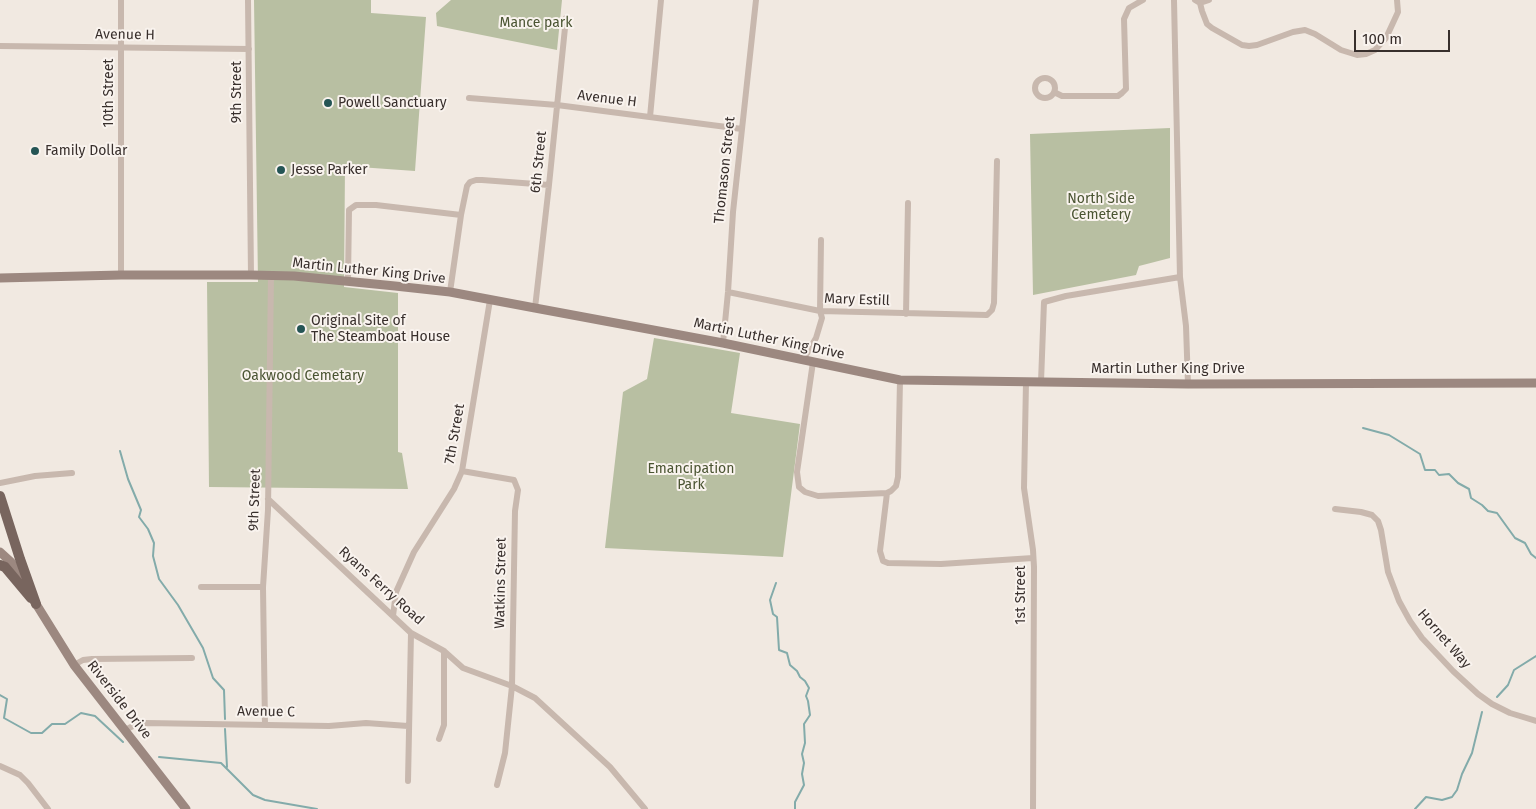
<!DOCTYPE html>
<style>
body{margin:0}
#map{position:relative;width:1536px;height:809px;overflow:hidden;background:#f1e9e1;font-family:"Fira Sans",sans-serif}
canvas{display:block}
.scale{position:absolute;left:1354px;top:30px;width:96px;height:22px;box-sizing:border-box;border:2px solid #382f2c;border-top:0;padding-left:6px;font-size:15px;line-height:18px;white-space:nowrap;color:#382f2c;-webkit-text-stroke:4px #f9f3ee;paint-order:stroke}
</style>
<div id="map">
<canvas width="1536" height="809"></canvas>
<div class="scale">100 m</div>
</div>
<script>
const g = document.querySelector('canvas').getContext('2d');
g.lineJoin = 'round';
function fill(path, color) {
  g.fillStyle = color;
  g.fill(path, 'evenodd');
}
function shape(rows) {
  const path = new Path2D();
  for (const r of rows) {
    if (r.length === 3) {
      path.moveTo(r[0] + r[2], r[1]);
      path.arc(r[0], r[1], r[2], 0, 2 * Math.PI);
      continue;
    }
    path.moveTo(r[0], r[1]);
    for (let i = 2; i < r.length; i += 2) path.lineTo(r[i], r[i + 1]);
  }
  return path;
}
function trace(path, color, width, dash) {
  g.strokeStyle = color;
  g.lineWidth = width;
  g.lineCap = dash ? 'butt' : 'round';
  g.setLineDash(dash || []);
  g.stroke(path);
}
function write(font, color, halo, rows, align = 'center') {
  g.font = font + ' "Fira Sans",sans-serif';
  g.lineWidth = 4;
  g.setLineDash([]);
  g.textBaseline = 'middle';
  g.strokeStyle = halo;
  g.fillStyle = color;
  for (const [text, x, y, turn = 0] of rows) {
    g.save();
    g.translate(x, y);
    g.rotate((+turn || 0) * Math.PI / 180);
    g.textAlign = isNaN(turn) ? turn : align;
    if (halo) g.strokeText(text, 0, 0);
    g.fillText(text, 0, 0);
    g.restore();
  }
}
fill(shape([
 [254,0,371,0,371,13,426,17,415,171,345,166,344,287,398,293,398,452,402,453,408,489,209,487,207,282,258,282],
 [451,0,562,0,557,50,437,26,436,13],
 [1170,128,1170,258,1139,266,1136,275,1033,295,1030,134],
 [654,338,740,353,731,413,800,424,783,557,605,548,623,392,647,379]
]), '#b8bfa2');
trace(shape([
 [1363,428,1389,435,1420,454,1425,470,1435,470,1439,475,1449,474,1458,483,1469,489,1471,498,1482,505,1488,511,1497,513,1515,538,1525,543,1531,554,1536,558],
 [120,451,128,479,141,510,139,517,148,529,154,543,153,556,159,579,178,605,203,648,213,678,224,690,225,719],
 [776,583,770,600,773,614,777,617,779,650,787,653,790,665,797,671,800,677,805,681,809,688,806,696,808,701,810,715,804,724,805,743,802,754,804,763,802,774,804,785,795,802,795,809],
 [0,695,7,699,4,718,31,733,42,733,52,724,65,724,81,713,95,716,123,742],
 [1497,697,1508,685,1514,670,1536,656],
 [225,729,227,767],
 [159,757,221,763,253,795,265,800,317,809],
 [1415,809,1426,797,1442,800,1452,797,1457,790,1462,774,1472,753,1482,712]
]), '#83abaa', 2);
trace(shape([
 [248,0,251,275],
 [1174,0,1180,277,1186,326,1188,384],
 [1195,0,1200,3,1209,0],
 [1200,3,1202,11,1207,24,1212,28,1242,45,1249,46,1257,45,1293,32,1305,30,1315,34,1341,50,1357,55,1366,54,1375,50,1386,38,1398,12,1397,0],
 [0,46,249,49],
 [1045,88,10],
 [1054,92,1062,96,1118,96,1122,93,1126,89,1124,19,1129,8,1143,0],
 [469,98,557,105,742,129],
 [650,117,661,0],
 [121,275,121,0],
 [348,281,349,210,356,205,376,205,461,215],
 [450,292,461,215,467,186,470,182,476,180,482,180,549,185],
 [728,292,820,311,987,315,992,310,994,303,997,161],
 [535,308,549,185,566,18],
 [906,314,908,203],
 [723,343,728,292,733,212,756,0],
 [803,360,816,338,822,318,820,311,821,240],
 [813,362,797,472,799,487,805,492,818,496,887,493],
 [900,380,898,477,896,486,891,491,887,493,880,551,883,561,888,563,941,564,1033,558],
 [1026,382,1024,488,1033,550,1034,567,1033,809],
 [1041,382,1044,302,1066,296,1180,277],
 [462,471,514,480,518,490,515,511,512,686,505,753,497,785],
 [0,483,35,476,72,473],
 [268,499,411,633,444,651,463,668,512,686,535,698,610,767,645,809],
 [1335,509,1361,512,1372,515,1378,521,1381,530,1388,572,1399,601,1410,621,1422,638,1453,671,1478,694,1492,704,1510,713,1536,721],
 [201,587,263,587],
 [393,616,396,592,414,552,454,489,462,471,490,300],
 [74,665,83,660,92,659,192,658],
 [265,725,263,587,268,510,271,275],
 [125,730,135,725,146,723,329,726,366,723,408,726],
 [439,739,444,725,444,651],
 [0,766,20,775,28,783,48,809],
 [408,781,411,633]
]), '#c8b8ae', 6);
trace(shape([
 [0,278,121,275,251,275,294,276,395,286,450,292,535,308,723,343,900,380,1188,384,1536,383],
 [0,552,11,562,25,586],
 [33,599,74,665,186,809]
]), '#9c8880', 9);
trace(shape([
 [0,496,20,559,36,604],
 [0,565,5,567,31,598]
]), '#78655e', 10);
for (const [x, y, r, color] of [
 [328,103,5,"#255555"],
 [35,151,5,"#255555"],
 [281,170,5,"#255555"],
 [301,329,5,"#255555"]
]) {
  const dot = new Path2D();
  dot.arc(x, y, r, 0, 2 * Math.PI);
  g.fillStyle = color;
  g.fill(dot);
  trace(dot, '#f9f3ee', 2);
}
write('14px', '#4a5432', '#f9f3ee', [
 ["Mance park",536,23],
 ["North Side",1101,199],
 ["Cemetery",1101,215],
 ["Oakwood Cemetary",303,376],
 ["Emancipation",691,469],
 ["Park",691,485]
]);
write('14px', '#382f2c', '#f9f3ee', [
 ["Avenue H",125,35,1],
 ["9th Street",237,92,-90],
 ["10th Street",109,93,-90],
 ["Avenue H",607,99,7],
 ["6th Street",539,162,-84],
 ["Thomason Street",725,170,-84],
 ["Martin Luther King Drive",369,271,6],
 ["Mary Estill",857,300,2],
 ["Martin Luther King Drive",769,339,12],
 ["Martin Luther King Drive",1168,369],
 ["7th Street",455,434,-80],
 ["9th Street",255,500,-88],
 ["Watkins Street",501,583,-89],
 ["Ryans Ferry Road",381,586,42],
 ["1st Street",1021,595,-90],
 ["Hornet Way",1444,639,49],
 ["Riverside Drive",119,700,52],
 ["Avenue C",266,712,1]
]);
write('14px', '#382f2c', '#f9f3ee', [
 ["Powell Sanctuary",338,103],
 ["Family Dollar",45,151],
 ["Jesse Parker",291,170],
 ["Original Site of",311,321],
 ["The Steamboat House",311,337]
], 'left');
</script>
